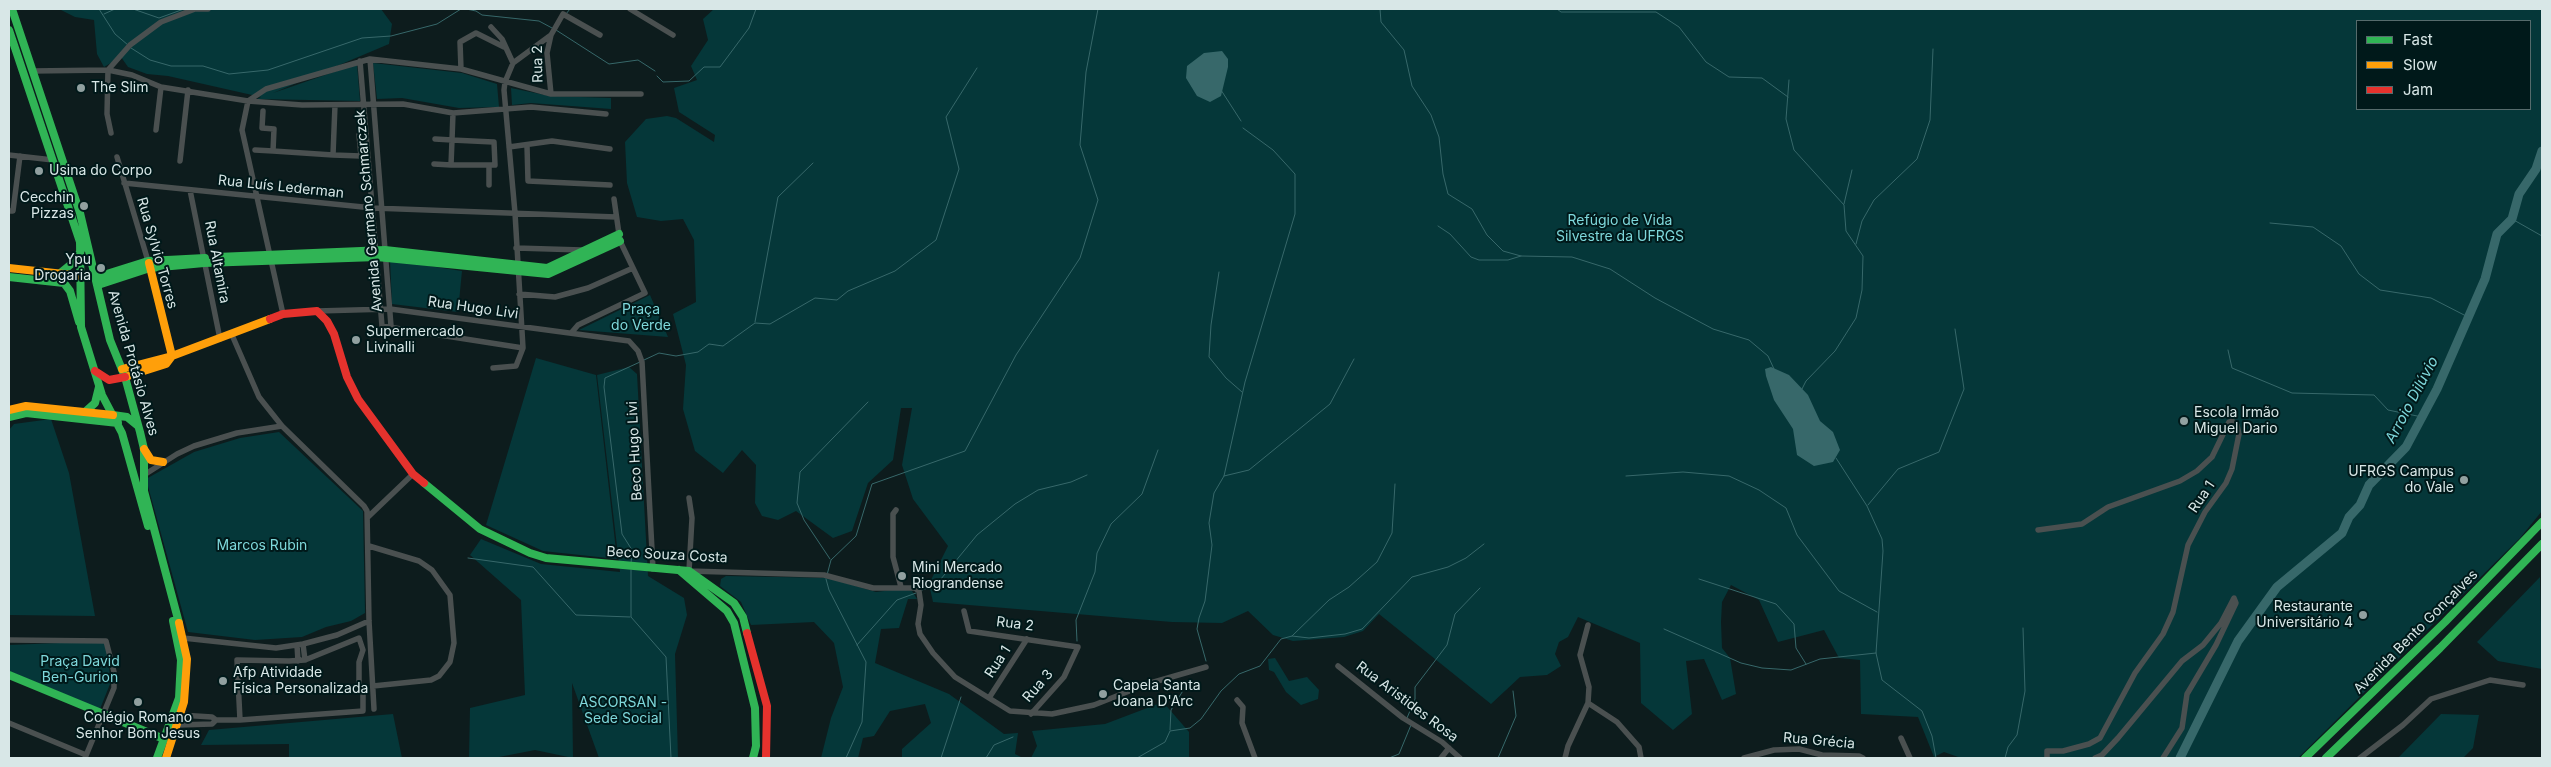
<!DOCTYPE html>
<meta charset="utf-8">
<style>
body{margin:0}
#map{position:relative;width:2551px;height:767px;overflow:hidden;background:#0d1c1d;font-family:Inter,sans-serif}
canvas{display:block}
.frame{position:absolute;inset:0;border:10px solid #d8e7e7;pointer-events:none}
.legend{position:absolute;left:2356px;top:20px;width:175px;height:90px;box-sizing:border-box;background:#00191a;border:1px solid #566b6c;margin:0;padding:6px 9px;list-style:none;font-size:15px;color:#d8e7e7}
.legend li{display:flex;align-items:center;gap:10px;height:25px}
.legend b{width:25px;border:1px solid #566b6c}
</style>
<div id="map">
<canvas width="2551" height="767"></canvas>
<div class="frame"></div>
<ul class="legend">
<li><b style="height:6px;background:#30b455"></b>Fast</li>
<li><b style="height:6px;background:#ff9f0a"></b>Slow</li>
<li><b style="height:6px;background:#e5322d"></b>Jam</li>
</ul>
</div>
<script>
const g = document.querySelector('canvas').getContext('2d');
g.lineJoin = 'round';
function fill(path, color) {
  g.fillStyle = color;
  g.fill(path, 'evenodd');
}
function shape(rows) {
  const path = new Path2D();
  for (const r of rows) {
    path.moveTo(r[0], r[1]);
    for (let i = 2; i < r.length; i += 2) path.lineTo(r[i], r[i + 1]);
  }
  return path;
}
function trace(path, color, width, dash) {
  g.strokeStyle = color;
  g.lineWidth = width;
  g.lineCap = dash ? 'butt' : 'round';
  g.setLineDash(dash || []);
  g.stroke(path);
}
function write(font, color, halo, rows, align = 'center') {
  g.font = font + ' Inter,sans-serif';
  g.lineWidth = 4;
  g.setLineDash([]);
  g.textBaseline = 'middle';
  g.strokeStyle = halo;
  g.fillStyle = color;
  for (const [text, x, y, turn = 0] of rows) {
    g.save();
    g.translate(x, y);
    g.rotate((+turn || 0) * Math.PI / 180);
    g.textAlign = isNaN(turn) ? turn : align;
    if (halo) g.strokeText(text, 0, 0);
    g.fillText(text, 0, 0);
    g.restore();
  }
}
fill(shape([
 [59,9,381,9,392,24,389,44,273,93,357,64,360,101,257,99,261,97,168,76,147,74,128,67,121,57,104,67,97,54,94,20,75,17],
 [714,9,2542,9,2542,511,2520,538,2298,758,1961,758,1944,752,1934,757,1918,717,1861,714,1860,660,1839,658,1824,630,1778,642,1759,600,1731,585,1722,602,1721,622,1722,648,1730,658,1736,694,1722,700,1704,659,1686,661,1692,714,1673,730,1641,703,1640,643,1578,617,1568,637,1559,642,1555,654,1561,666,1547,675,1520,677,1491,704,1379,614,1363,631,1344,637,1293,641,1273,635,1248,611,1222,623,1172,622,933,602,929,584,948,546,913,499,902,465,912,408,901,408,893,460,868,483,852,531,833,538,796,511,778,520,762,516,755,503,756,465,742,450,723,473,695,451,683,409,686,365,673,314,696,302,694,240,683,219,661,221,637,217,627,183,625,142,646,119,667,116,676,118,714,142,715,135,679,112,674,88,697,80,691,66,708,40,703,19],
 [2357,21,2530,21,2530,109,2357,109],
 [373,63,462,73,497,84,499,107,459,108,402,98,377,99],
 [511,88,550,96,611,98,611,109,531,103,512,105],
 [390,260,462,271,458,312,392,304],
 [650,295,668,337,579,330],
 [536,358,596,375,617,559,543,551,486,525],
 [629,367,637,374,648,576,684,598,687,615,675,654,678,758,599,758,572,683,573,758,535,750,494,758,469,758,470,708,525,695,521,600,470,555,481,539,541,564,620,572,597,375],
 [51,419,69,473,95,616,9,615,9,430,14,424],
 [279,432,363,511,365,613,351,621,326,627,302,637,255,640,188,632,146,479,194,452,240,438],
 [726,576,829,578,876,592,900,589,912,591,917,599,908,599,899,628,881,629,875,663,949,694,1004,734,1018,733,1015,754,1023,758,902,758,902,749,931,723,925,704,890,711,874,736,863,738,858,758,821,758,831,718,843,687,834,643,814,622,751,625,741,602,720,586,721,579],
 [2540,577,2542,669,2498,661,2477,642],
 [108,641,110,684,100,709,9,671,9,645],
 [1275,658,1289,681,1307,677,1319,690,1318,699,1301,705,1286,692,1274,672,1269,670,1268,659],
 [1163,702,1189,732,1189,758,1031,758,1037,746,1032,731,1105,724],
 [393,714,402,758,289,758,289,744,201,745,209,730],
 [2441,714,2479,715,2473,748,2463,758,2398,758]
]), '#053739');
fill(shape([
 [1222,51,1228,59,1228,67,1221,96,1210,102,1197,96,1186,78,1187,66,1204,53],
 [1771,367,1789,375,1808,395,1820,421,1833,432,1840,450,1833,462,1814,466,1797,455,1793,429,1774,400,1766,376,1765,369]
]), '#37686a');
trace(shape([
 [99,9,115,34,128,45],
 [133,9,159,18,184,9],
 [466,9,476,11,482,15,539,21,552,28],
 [1380,9,1381,22,1404,50,1412,86,1431,115,1439,137,1443,174,1448,194,1472,209,1487,235,1503,251,1521,256,1572,257,1610,269,1655,298,1713,329,1749,340,1768,356,1774,369],
 [1557,9,1561,12,1656,12,1679,27,1706,62,1729,77,1762,78,1788,97],
 [104,14,115,9],
 [566,14,570,9],
 [556,30,609,64,638,60,655,71],
 [131,48,150,60,171,66,203,66,229,74,268,70,362,38,391,36,437,24,461,9],
 [657,76,663,82,689,81,704,67,720,67,749,28,756,9],
 [1789,80,1786,119,1794,150,1844,205,1846,231,1863,256,1862,290,1856,318,1835,351,1806,381,1802,389],
 [1221,90,1241,121],
 [1844,204,1852,170],
 [2512,219,2542,236],
 [2270,223,2313,227,2341,246,2359,274,2380,290,2431,298,2468,317],
 [1438,226,1450,234,1471,257,1479,260,1508,260,1521,256],
 [1856,244,1862,221,1874,200,1917,159,1930,120,1933,49],
 [1219,272,1211,325,1209,357,1226,378,1242,392],
 [755,322,778,197,813,163],
 [2228,350,2232,368,2292,393,2374,395,2388,410,2422,417],
 [644,360,659,353,676,356,698,352,709,344,723,346,755,323,770,324,815,298,837,300,848,291,895,271,936,240,959,169,946,117,977,68],
 [1836,458,1867,506,1882,539,1883,551,1876,653,1882,680,1922,711,1932,736,1936,758],
 [1224,476,1249,470,1330,404,1354,359],
 [1626,476,1683,472,1729,476,1759,490,1786,508,1797,535,1839,591,1877,612],
 [1868,505,1898,469,1939,452,1964,389,1955,329],
 [468,558,533,567,576,615,630,617],
 [830,559,804,520,797,503,800,472,868,402],
 [631,564,632,550,622,534,604,387,605,378,640,362],
 [631,570,631,617,666,657,671,758],
 [827,575,831,560,856,536,872,484,965,451,1016,355,1080,258,1098,200,1080,145,1086,72,1098,9],
 [826,579,829,590,866,662,862,722,846,758],
 [1699,579,1776,604,1794,624,1796,648,1806,664],
 [922,590,936,585,977,535,1015,504,1038,490,1071,482,1087,475],
 [1664,629,1741,663,1762,668,1791,670,1820,659,1876,653],
 [1292,636,1329,600,1349,587,1377,562,1392,533,1395,484],
 [1077,641,1076,620,1095,572,1097,553,1111,524,1142,494,1158,450],
 [857,645,897,600,916,593],
 [1206,661,1197,629,1199,618,1205,601,1212,545,1209,523,1214,493,1224,476,1245,382,1295,214,1295,174,1273,150,1243,128],
 [1407,718,1415,699,1415,687,1447,645,1455,614,1480,588],
 [1170,730,1171,710,1189,681],
 [941,758,961,697],
 [986,758,994,745,1013,737],
 [1137,758,1165,742,1170,731,1190,728,1201,719,1221,691,1239,674,1260,666,1281,639,1292,636,1309,638,1345,634,1362,629,1412,577,1448,567,1466,558,1484,544],
 [1389,758,1399,754,1411,725],
 [1498,758,1516,716,1513,691],
 [2005,758,2008,747,2017,735,2025,691,2023,628]
]), '#37686a', 1);
trace(shape([
 [2180,758,2238,641,2277,587,2342,533,2349,517,2360,505,2369,485,2406,447,2437,389,2485,279,2497,234,2512,219,2519,194,2536,169,2542,151]
]), '#37686a', 9);
trace(shape([
 [630,9,673,35],
 [491,27,502,39,513,63],
 [551,35,547,53,551,94],
 [370,59,391,326],
 [360,61,382,326,523,348],
 [461,69,460,42,476,33,504,47],
 [32,71,108,70,132,75,161,87,248,101,302,105,403,104,453,113,531,107,606,114],
 [263,111,262,128,274,129,273,151,333,155,335,105],
 [156,130,161,87],
 [111,133,107,114,108,70,130,45,161,22,195,9,208,9],
 [435,139,452,140,493,142,494,142,495,165,451,165,452,140,453,113],
 [527,146,528,181,610,185],
 [509,147,552,141,610,149],
 [255,150,273,151],
 [9,155,53,160],
 [333,155,361,156,359,135],
 [117,157,148,261],
 [180,161,188,90],
 [434,164,451,165],
 [124,183,373,208,616,217],
 [489,185,489,166],
 [190,190,220,339],
 [9,211,13,211,20,156],
 [516,248,582,250],
 [519,294,555,297,588,288,633,268],
 [317,311,390,309,629,341,638,351,642,362,653,569],
 [283,314,242,130,248,101,266,89,370,59,461,69,551,94,641,94],
 [572,332,578,325,645,293,620,241,614,199],
 [232,335,259,397,282,426,364,506,367,511,369,621,374,709],
 [493,368,516,366,523,348,515,213,504,90,505,82,513,63,551,35,563,14,600,35],
 [144,475,177,454,194,446,237,433,282,426],
 [689,498,692,518,689,571,824,575,873,588,915,588,919,591,921,605,918,624,920,634,933,653,955,677,1010,711,1052,714,1094,705,1147,684,1206,667],
 [896,510,893,514,893,557,901,587],
 [368,517,413,474],
 [2038,530,2082,524,2108,507,2180,481,2197,471,2212,457,2229,422,2232,421,2237,425,2239,434,2232,469,2226,483,2205,512,2188,545,2173,612,2163,634,2135,673,2100,738,2089,744,2063,751,2047,751,2047,758],
 [369,546,419,561,432,570,450,595,454,643,450,662,439,676,431,680,373,686],
 [964,611,969,631,1078,647,1064,677,1031,714],
 [183,638,276,648,303,644,337,635,369,621],
 [9,640,106,641,114,672,114,688,85,758],
 [303,644,305,660],
 [297,645,298,661],
 [1338,666,1403,718,1442,742,1460,758],
 [989,698,1027,639],
 [1237,700,1243,707,1242,723,1255,758],
 [1588,703,1617,722,1639,747,1641,758],
 [216,720,240,720,237,660,289,661,305,660,359,638,363,650,359,662,359,686,363,694,363,711,240,720],
 [9,723,86,755],
 [177,725,212,724,216,720,212,717,180,715],
 [1901,738,1910,758],
 [1441,758,1449,748],
 [1565,758,1568,746,1588,703,1589,687,1580,655,1588,625],
 [1744,758,1774,750,1799,749,1822,755,1859,756,1863,758],
 [2095,758,2102,755,2118,738,2182,661,2203,645,2221,623,2234,598,2236,603,2216,645,2187,694,2182,728,2163,758],
 [2360,758,2403,725,2431,699,2490,680,2523,685]
]), '#4a5050', 5.5);
trace(shape([
 [12,9,80,213,110,340,125,377,140,432,144,449,144,491,179,623],
 [9,30,80,242,81,327,102,395,122,433,148,526],
 [217,257,385,250,547,268,619,234],
 [59,274,75,261,81,250],
 [9,277,64,283,70,291,79,322],
 [97,277,148,261,205,258],
 [98,285,150,268,204,263,377,257,548,274,620,241],
 [85,412,95,403,99,387],
 [113,415,127,417,138,426],
 [9,417,26,413,118,423],
 [424,483,480,529,530,553,546,558,689,571,734,603,743,617,747,633],
 [679,570,727,611,734,623,755,708,756,746,753,758],
 [9,675,164,739],
 [157,758,179,698,181,660,173,621],
 [2305,758,2445,622,2542,522],
 [2326,758,2440,648,2542,544]
]), '#30b455', 8);
trace(shape([
 [149,263,172,356],
 [9,268,82,276],
 [122,369,172,356,270,319],
 [125,377,166,364,172,356],
 [9,410,26,406,113,415],
 [144,449,151,460,163,462],
 [166,758,184,702,187,659,179,623]
]), '#ff9f0a', 8);
trace(shape([
 [270,319,283,314,317,311,327,321,334,334,347,377,358,399,413,474,424,483],
 [95,371,109,380,125,377],
 [747,633,767,706,766,758]
]), '#e5322d', 8);
for (const [x, y, r, color] of [
 [81,88,5,"#91a0a0"],
 [39,171,5,"#91a0a0"],
 [84,206,5,"#91a0a0"],
 [101,268,5,"#91a0a0"],
 [356,340,5,"#91a0a0"],
 [2184,421,5,"#91a0a0"],
 [2464,480,5,"#91a0a0"],
 [902,576,5,"#91a0a0"],
 [2363,615,5,"#91a0a0"],
 [223,681,5,"#91a0a0"],
 [1103,694,5,"#91a0a0"],
 [138,702,5,"#91a0a0"]
]) {
  const dot = new Path2D();
  dot.arc(x, y, r, 0, 2 * Math.PI);
  g.fillStyle = color;
  g.fill(dot);
  trace(dot, '#00191a', 2);
}
write('14px', '#d8e7e7', '#00191a', [
 ["Rua 2",538,64,-91],
 ["Rua Luís Lederman",281,187,6],
 ["Avenida Germano Schmarczek",369,211,-95],
 ["Rua Sylvio Torres",157,253,74],
 ["Rua Altamira",217,262,79],
 ["Rua Hugo Livi",473,308,8],
 ["Avenida Protásio Alves",133,363,74],
 ["Beco Hugo Livi",635,451,-93],
 ["Rua 1",2202,497,-56],
 ["Beco Souza Costa",667,555,3],
 ["Rua 2",1015,624,7],
 ["Avenida Bento Gonçalves",2416,632,-45],
 ["Rua 1",998,662,-57],
 ["Rua 3",1038,686,-49],
 ["Rua Aristides Rosa",1407,702,37],
 ["Rua Grécia",1819,741,5]
]);
write('14px', '#d8e7e7', '#00191a', [
 ["The Slim",91,88],
 ["Usina do Corpo",49,171],
 ["Cecchin",74,198,"right"],
 ["Pizzas",74,214,"right"],
 ["Ypu",91,260,"right"],
 ["Drogaria",91,276,"right"],
 ["Supermercado",366,332],
 ["Livinalli",366,348],
 ["Escola Irmão",2194,413],
 ["Miguel Dario",2194,429],
 ["UFRGS Campus",2454,472,"right"],
 ["do Vale",2454,488,"right"],
 ["Mini Mercado",912,568],
 ["Riograndense",912,584],
 ["Restaurante",2353,607,"right"],
 ["Universitário 4",2353,623,"right"],
 ["Afp Atividade",233,673],
 ["Física Personalizada",233,689],
 ["Capela Santa",1113,686],
 ["Joana D'Arc",1113,702],
 ["Colégio Romano",138,718,"center"],
 ["Senhor Bom Jesus",138,734,"center"]
], 'left');
write('14px', '#7ed8db', '#00191a', [
 ["Refúgio de Vida",1620,221],
 ["Silvestre da UFRGS",1620,237],
 ["Praça",641,310],
 ["do Verde",641,326],
 ["Marcos Rubin",262,546],
 ["Praça David",80,662],
 ["Ben-Gurion",80,678],
 ["ASCORSAN -",623,703],
 ["Sede Social",623,719]
]);
write('italic 15px', '#7cd6da', '#00191a', [
 ["Arroio Dilúvio",2412,400,-62]
]);
</script>
